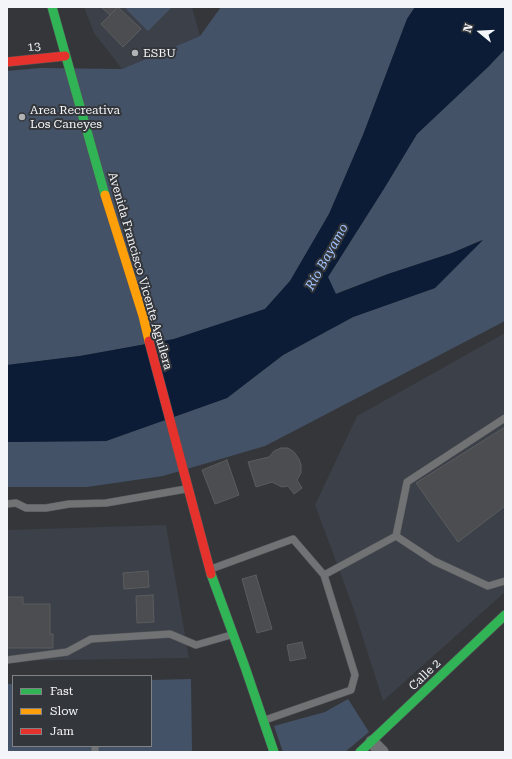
<!DOCTYPE html>
<meta charset="utf-8">
<style>
body{margin:0}
#map{position:relative;width:512px;height:759px;overflow:hidden;background:#343639;font-family:"Roboto Serif",serif}
canvas{display:block}
.frame{position:absolute;inset:0;border:8px solid #f3f5f8;pointer-events:none}
.legend{position:absolute;left:12px;top:675px;width:140px;height:72px;box-sizing:border-box;background:#33363a;border:1px solid #808286;margin:0;padding:5px 7px;list-style:none;font-size:12px;color:#f3f5f8}
.legend li{display:flex;align-items:center;gap:8px;height:20px}
.legend b{width:20px;border:1px solid #808286}
.north{position:absolute;left:460px;top:12px;width:40px;height:40px;-webkit-text-stroke:3px #33363a;paint-order:stroke;rotate:288deg;font-size:11px;font-weight:700;line-height:16px;text-align:center;color:#f3f5f8}
.north::after{content:'';display:block;margin:auto;width:14px;height:18px;background:#f3f5f8;clip-path:polygon(50% 0,100% 100%,50% 72%,0 100%)}
</style>
<div id="map">
<canvas width="512" height="759"></canvas>
<div class="frame"></div>
<ul class="legend">
<li><b style="height:5px;background:#30b455"></b>Fast</li>
<li><b style="height:5px;background:#ff9f0a"></b>Slow</li>
<li><b style="height:5px;background:#e5322d"></b>Jam</li>
</ul>
<div class="north">N</div>
</div>
<script>
const g = document.querySelector('canvas').getContext('2d');
g.lineJoin = 'round';
function fill(path, color) {
  g.fillStyle = color;
  g.fill(path, 'evenodd');
}
function shape(rows) {
  const path = new Path2D();
  for (const r of rows) {
    path.moveTo(r[0], r[1]);
    for (let i = 2; i < r.length; i += 2) path.lineTo(r[i], r[i + 1]);
  }
  return path;
}
function trace(path, color, width, dash) {
  g.strokeStyle = color;
  g.lineWidth = width;
  g.lineCap = dash ? 'butt' : 'round';
  g.setLineDash(dash || []);
  g.stroke(path);
}
function write(font, color, halo, rows, align = 'center') {
  g.font = font + ' "Roboto Serif",serif';
  g.lineWidth = 4;
  g.setLineDash([]);
  g.textBaseline = 'middle';
  g.strokeStyle = halo;
  g.fillStyle = color;
  for (const [text, x, y, turn = 0] of rows) {
    g.save();
    g.translate(x, y);
    g.rotate((+turn || 0) * Math.PI / 180);
    g.textAlign = isNaN(turn) ? turn : align;
    if (halo) g.strokeText(text, 0, 0);
    g.fillText(text, 0, 0);
    g.restore();
  }
}
fill(shape([
 [84,7,192,7,200,36,122,69,94,33],
 [505,333,505,592,383,701,354,610,315,505,357,416],
 [166,525,189,658,7,661,7,530]
]), '#3b4049');
fill(shape([
 [128,7,172,7,148,31,126,9],
 [221,7,415,7,407,19,363,135,329,214,290,281,265,309,174,339,80,356,7,365,7,71,40,68,122,69,200,36],
 [505,49,505,321,265,446,163,476,87,487,7,487,7,442,106,441,227,398,283,355,353,317,435,288,482,240,452,253,388,274,335,294,328,277,385,187,417,134,489,66],
 [191,679,192,752,7,752,7,684,13,684,13,746,151,746,151,680],
 [348,699,369,732,345,752,283,752,274,726,325,712]
]), '#445268');
fill(shape([
 [415,7,505,7,505,49,489,66,417,134,385,187,328,277,336,294,388,274,452,253,483,240,435,288,353,317,283,355,227,398,106,441,7,442,7,365,80,356,174,339,265,309,290,281,329,214,363,135,407,19]
]), '#0c1c36');
const building = shape([
 [101,7,118,7,110,15,101,7],
 [118,7,141,29,123,47,101,24,118,7],
 [505,427,505,506,458,542,416,483,505,427],
 [281,448,288,448,294,452,299,459,301,465,301,473,297,480,302,488,294,494,288,486,282,487,272,482,256,487,248,462,269,457,274,451,281,448],
 [227,460,239,495,215,504,202,470,227,460],
 [148,571,149,587,124,589,123,573,148,571],
 [256,575,272,629,257,633,242,579,256,575],
 [153,595,154,622,137,623,136,596,153,595],
 [7,597,23,597,23,604,50,604,50,634,53,634,53,648,7,648,7,597],
 [302,642,306,658,290,661,287,645,302,642]
]);
fill(building, '#4c4d50');
trace(building, '#5a5c5e', 1);
const lane = shape([
 [7,504,16,503,26,508,46,508,69,504,106,503,186,489],
 [396,536,434,561,488,586,505,581],
 [211,569,293,539,324,575,355,675,351,690,265,720],
 [324,575,396,536,407,482,505,418],
 [7,660,67,652,91,639,170,634,196,645,231,635],
 [95,746,95,752]
]);
const street = shape([
 [372,742,382,752]
]);
const fast = shape([
 [52,7,105,195],
 [211,574,245,667,274,752],
 [360,752,505,615]
]);
const slow = shape([
 [105,195,143,316,149,341]
]);
const jam = shape([
 [7,62,65,56],
 [149,341,211,574]
]);
trace(lane, '#545558', 8);
trace(street, '#545558', 14);
trace(fast, '#545558', 10);
trace(slow, '#545558', 10);
trace(jam, '#545558', 10);
trace(lane, '#707274', 7);
trace(street, '#707274', 13);
trace(fast, '#30b455', 9);
trace(slow, '#ff9f0a', 9);
trace(jam, '#e5322d', 9);
for (const [x, y, r, color] of [
 [135,53,4,"#b0b2b5"],
 [22,117,4,"#b0b2b5"]
]) {
  const dot = new Path2D();
  dot.arc(x, y, r, 0, 2 * Math.PI);
  g.fillStyle = color;
  g.fill(dot);
  trace(dot, '#33363a', 1.5);
}
write('12px', '#f3f5f8', '#33363a', [
 ["13",34,47,-7],
 ["Avenida Francisco Vicente Aguilera",140,271,74],
 ["Calle 2",425,675,-44]
]);
write('12px', '#f3f5f8', '#33363a', [
 ["ESBU",143,53],
 ["Area Recreativa",30,110],
 ["Los Caneyes",30,124]
], 'left');
write('italic 13px', '#a0c4ff', '#33363a', [
 ["Río Bayamo",327,257,-61]
]);
</script>
